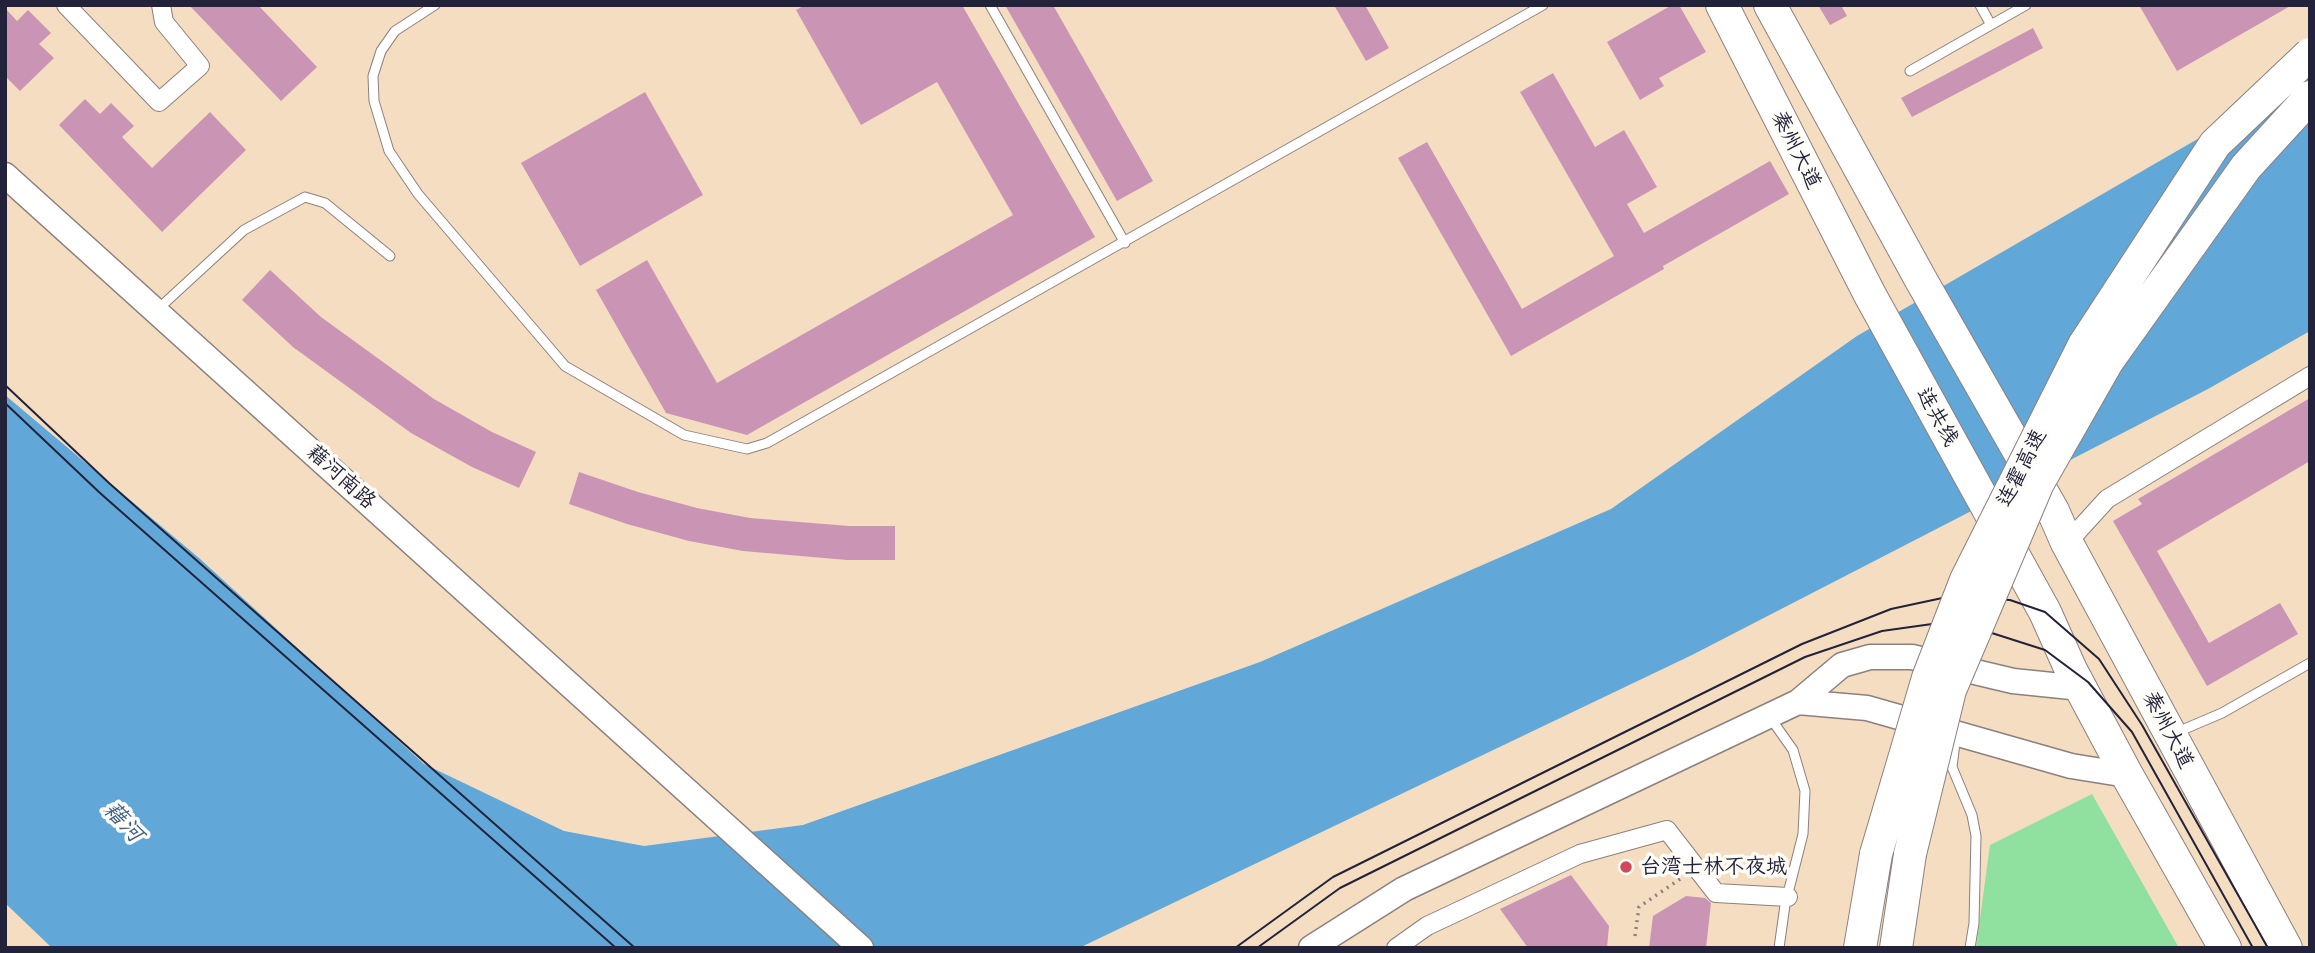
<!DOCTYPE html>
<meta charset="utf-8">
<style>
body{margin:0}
#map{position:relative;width:2315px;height:953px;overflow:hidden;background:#f5ddc1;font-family:"Comic Neue",sans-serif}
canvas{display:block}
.frame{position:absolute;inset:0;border:7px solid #22223b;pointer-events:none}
</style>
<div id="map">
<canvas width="2315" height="953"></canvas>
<div class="frame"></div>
</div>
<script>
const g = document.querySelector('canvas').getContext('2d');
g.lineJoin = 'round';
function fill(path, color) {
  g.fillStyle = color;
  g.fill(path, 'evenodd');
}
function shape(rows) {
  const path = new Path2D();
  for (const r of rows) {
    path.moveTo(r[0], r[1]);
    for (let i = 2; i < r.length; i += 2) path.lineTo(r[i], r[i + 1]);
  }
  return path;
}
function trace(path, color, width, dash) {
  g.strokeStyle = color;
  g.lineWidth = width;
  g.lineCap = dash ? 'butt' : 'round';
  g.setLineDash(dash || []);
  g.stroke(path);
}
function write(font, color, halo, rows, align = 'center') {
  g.font = font + ' "Comic Neue","LXGW WenKai TC",sans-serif';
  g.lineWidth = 7;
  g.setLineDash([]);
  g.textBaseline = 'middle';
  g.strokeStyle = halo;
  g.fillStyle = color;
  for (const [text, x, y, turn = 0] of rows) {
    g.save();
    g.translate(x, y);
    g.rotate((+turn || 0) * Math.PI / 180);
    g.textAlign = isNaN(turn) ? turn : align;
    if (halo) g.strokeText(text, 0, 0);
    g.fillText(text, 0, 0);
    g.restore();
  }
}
fill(shape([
 [2092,794,2179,948,1976,948,1990,845]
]), '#90e0a0');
fill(shape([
 [2310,74,2310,331,2208,389,1692,655,1079,948,52,948,5,903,5,395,199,558,424,764,564,831,644,846,803,825,1260,662,1611,509,1857,336]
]), '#61a8d8');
fill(shape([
 [189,5,258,5,317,67,281,101],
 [805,5,962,5,1095,237,747,435,666,413,596,290,647,260,717,383,1013,215,937,82,861,125,796,10],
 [1005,5,1053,5,1153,181,1117,201],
 [1334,5,1365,5,1389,48,1366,61],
 [1672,5,1679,5,1706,52,1659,78,1664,86,1640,100,1607,42],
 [1818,5,1841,5,1847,16,1830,25],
 [2139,5,2292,5,2177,71],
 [5,8,17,21,28,10,51,33,39,44,54,58,20,91,5,76],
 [2033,28,2043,48,1912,117,1901,98],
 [1553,73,1595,147,1624,130,1657,187,1627,204,1644,233,1770,161,1789,194,1663,266,1664,269,1511,356,1398,158,1427,142,1522,309,1614,256,1520,92],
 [645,92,703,195,580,266,521,163],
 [85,99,100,114,111,103,134,126,122,137,152,168,210,112,246,150,162,232,59,125],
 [270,270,321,317,434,399,492,432,536,452,519,488,472,467,411,433,293,347,242,300],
 [2310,398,2310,461,2157,551,2209,643,2280,603,2298,634,2207,686,2113,521,2142,504,2138,499],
 [579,472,638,492,697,508,750,518,849,526,895,526,895,560,847,560,743,551,689,541,627,524,569,504],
 [1571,875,1609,926,1607,948,1528,948,1500,909],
 [1686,896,1705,898,1711,903,1706,948,1649,948,1653,916]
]), '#ca95b5');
const lane = shape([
 [435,5,395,31,381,51,373,76,374,101,389,151,418,194,565,366,684,435,747,449,767,443,1543,5],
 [990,5,1125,243],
 [1980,5,1991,25],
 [1910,71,2026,5],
 [157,310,244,230,305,197,325,203,390,256],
 [1769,716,1793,750,1805,791,1803,834,1785,905,1779,948],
 [2175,733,2222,713,2310,663],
 [1956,735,1952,767,1972,815,1976,836,1974,923,1970,948]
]);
const street = shape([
 [66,5,159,102,200,66,164,22,161,5],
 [2067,543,2107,499,2310,376],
 [1396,948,1427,926,1580,854,1667,830,1716,893,1788,897]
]);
const secondary = shape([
 [5,175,861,948],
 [1798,702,1867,708,2071,766,2127,775],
 [1311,948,1404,889,1798,702,1842,665,1870,657,1912,657,2013,681,2081,688]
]);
const highway = shape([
 [1722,5,1870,295,2045,612,2071,670,2127,775,2225,948],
 [1770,5,1921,280,2053,511,2067,543,2286,948],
 [1860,948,1876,854],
 [1896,948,1910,854]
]);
trace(lane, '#8c807e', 11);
trace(street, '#8c807e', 20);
trace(secondary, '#8c807e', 27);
trace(highway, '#8c807e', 34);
trace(shape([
 [1635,936,1639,907,1683,877]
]), '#8c807e', 3.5, [2, 5]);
trace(lane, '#fff', 9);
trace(street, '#fff', 18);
trace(secondary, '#fff', 24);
trace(highway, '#fff', 32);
trace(shape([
 [5,385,109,483,635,948],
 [5,403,100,493,616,948],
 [1235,948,1333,877,1802,644,1891,609,1947,597,2010,600,2045,612,2099,659,2142,725,2268,948],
 [1257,948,1340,888,1805,657,1882,631,1932,624,1973,627,2045,650,2088,682,2132,732,2253,948]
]), '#22223b', 2);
const highwayBridge = shape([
 [1876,854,1928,678,1966,580,2084,345,2215,144,2310,54],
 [1910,854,1950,690,2038,483,2107,362,2246,167,2310,97]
]);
trace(highwayBridge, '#8c807e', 34, []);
trace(highwayBridge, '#fff', 32);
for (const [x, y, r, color] of [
 [1626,867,7,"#d1495b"]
]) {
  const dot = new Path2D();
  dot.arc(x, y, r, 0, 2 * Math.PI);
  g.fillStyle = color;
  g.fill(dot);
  trace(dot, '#fdfcf7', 2.5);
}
write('21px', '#22223b', '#fdfcf7', [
 ["秦州大道",1796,150,63],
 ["连共线",1937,417,61],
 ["连霍高速",2022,468,-63],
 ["藉河南路",341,477,42],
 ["秦州大道",2168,730,62]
]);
write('21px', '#22223b', '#fdfcf7', [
 ["台湾士林不夜城",1640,867]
], 'left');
write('italic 23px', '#3e5e82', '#fdfcf7', [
 ["藉河",123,822,47]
]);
</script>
